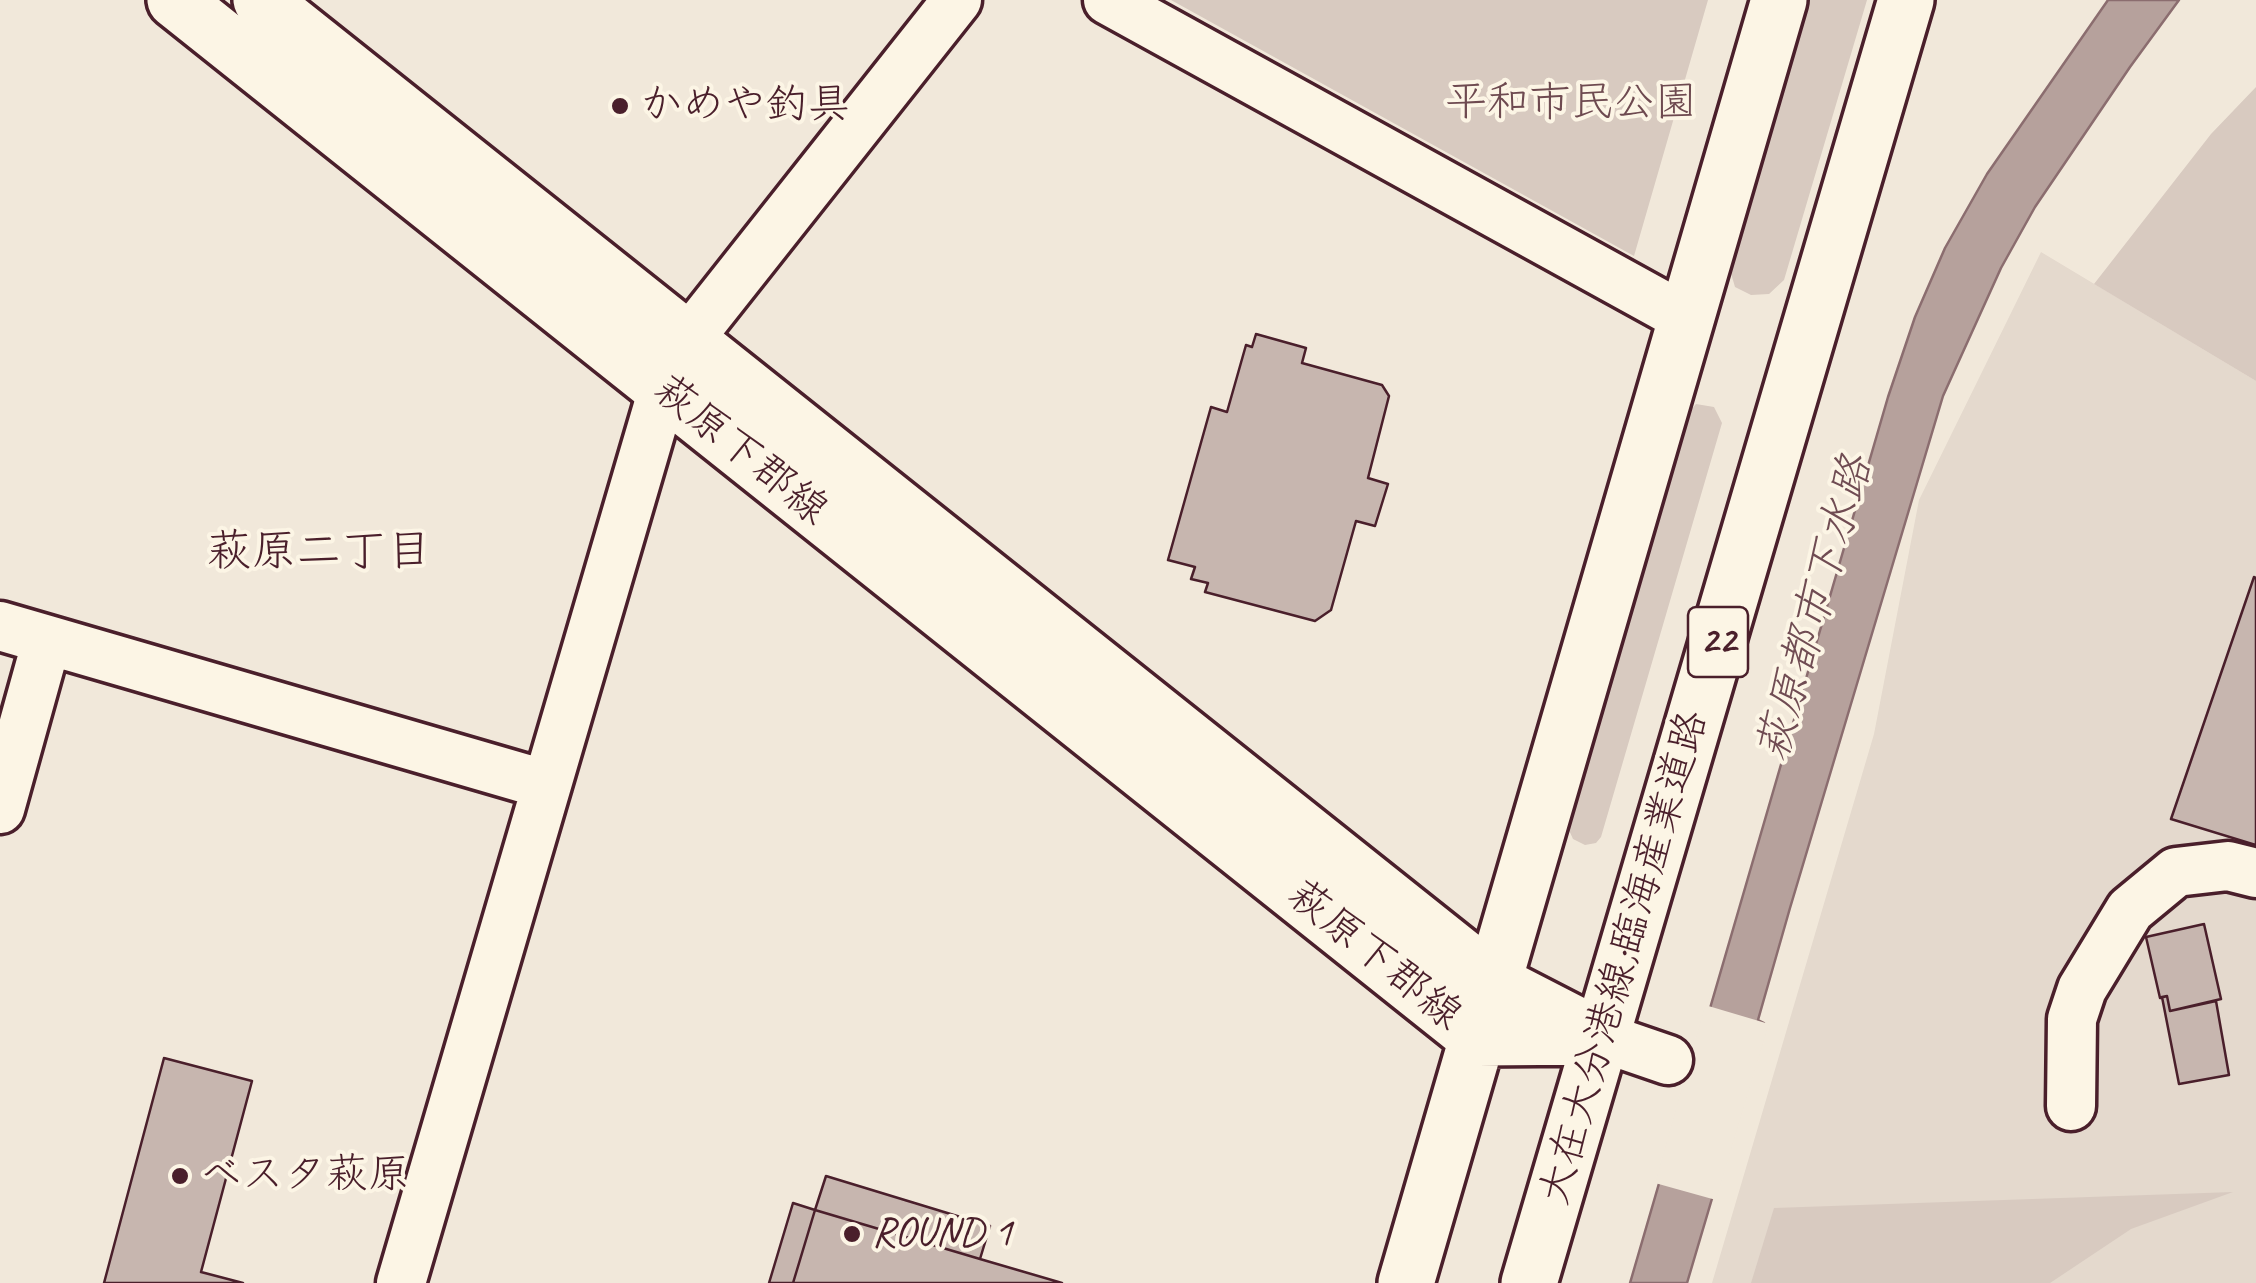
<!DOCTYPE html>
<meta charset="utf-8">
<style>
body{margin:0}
canvas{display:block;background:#f1e8da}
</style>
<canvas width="2256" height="1283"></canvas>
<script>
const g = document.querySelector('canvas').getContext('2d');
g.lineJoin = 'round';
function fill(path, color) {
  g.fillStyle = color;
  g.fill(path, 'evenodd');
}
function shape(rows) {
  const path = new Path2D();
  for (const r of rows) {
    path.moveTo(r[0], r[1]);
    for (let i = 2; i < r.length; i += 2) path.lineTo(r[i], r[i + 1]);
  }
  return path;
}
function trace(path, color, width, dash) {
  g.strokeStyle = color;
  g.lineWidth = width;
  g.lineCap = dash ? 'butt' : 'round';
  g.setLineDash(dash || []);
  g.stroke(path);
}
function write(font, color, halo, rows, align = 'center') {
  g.font = font + ' Caveat,"Klee One",sans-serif';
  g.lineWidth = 8;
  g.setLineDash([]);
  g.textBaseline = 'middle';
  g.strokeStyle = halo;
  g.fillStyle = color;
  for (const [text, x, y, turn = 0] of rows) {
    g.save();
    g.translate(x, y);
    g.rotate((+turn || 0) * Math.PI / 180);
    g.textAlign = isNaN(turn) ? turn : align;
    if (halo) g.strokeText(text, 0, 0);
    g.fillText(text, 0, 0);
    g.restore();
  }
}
fill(shape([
 [2041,252,2256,381,2256,1283,1712,1283,1874,734,1919,500]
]), '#e4d9cd');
fill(shape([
 [1171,0,1708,0,1634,256],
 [1809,0,1867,0,1784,280,1769,294,1751,295,1735,287,1730,270],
 [2256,87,2256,381,2094,284,2211,134],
 [1696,404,1714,407,1722,423,1601,837,1596,843,1585,845,1573,839,1568,828,1690,411],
 [2233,1192,2131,1229,2050,1283,1751,1283,1774,1208]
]), '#d8cac0');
const water = shape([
 [2108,0,2179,0,2130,67,2035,207,2001,268,1943,396,1790,908,1758,1020,1764,1023,1687,1283,1630,1283,1888,397,1915,317,1945,248,1987,174,2108,0]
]);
fill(water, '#b6a19c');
trace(water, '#8b6d6f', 2.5);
fill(shape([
 [1705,1005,1769,1024,1716,1200,1655,1183]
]), '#f1e8da');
const building = shape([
 [1256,334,1306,348,1302,363,1382,385,1389,396,1368,478,1388,484,1375,526,1356,521,1331,610,1315,621,1205,592,1208,583,1191,579,1195,567,1168,560,1211,407,1227,412,1246,345,1252,347,1256,334],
 [2254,577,2256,578,2256,845,2171,819,2254,577],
 [2204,924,2221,999,2170,1011,2167,996,2160,998,2146,937,2204,924],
 [2167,996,2170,1011,2216,1001,2229,1075,2179,1084,2162,997,2167,996],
 [164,1058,252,1081,201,1272,243,1283,104,1283,164,1058],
 [826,1176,990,1226,980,1259,815,1210,826,1176],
 [793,1203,815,1210,793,1283,769,1283,793,1203],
 [815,1210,980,1259,1062,1283,793,1283,815,1210]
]);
fill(building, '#c7b6af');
trace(building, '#4a1f2b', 2.5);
const minor = shape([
 [1108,0,1687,319],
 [0,626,547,785],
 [0,809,47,640],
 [1601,1037,1668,1060],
 [2071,1106,2072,1019,2082,989,2130,910,2176,872,2228,866,2256,873],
 [401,1283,663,389,688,340,957,0]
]);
const major = shape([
 [175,0,1477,1038,1601,1037],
 [261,0,1495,983,1594,1034],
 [1406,1283,1779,0],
 [1529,1283,1906,0]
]);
trace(minor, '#4a1f2b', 55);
trace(major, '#4a1f2b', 62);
trace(minor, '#fcf5e5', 48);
trace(major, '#fcf5e5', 55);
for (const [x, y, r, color] of [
 [620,106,10,"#4a1f2b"],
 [180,1176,10,"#4a1f2b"],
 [852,1234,10,"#4a1f2b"]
]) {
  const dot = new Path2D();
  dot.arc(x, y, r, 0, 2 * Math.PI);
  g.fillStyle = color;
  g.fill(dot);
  trace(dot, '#fcf5e5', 4);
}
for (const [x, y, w] of [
 [1718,642,60]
]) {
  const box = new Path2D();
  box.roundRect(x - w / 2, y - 35, w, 70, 8);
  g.fillStyle = '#fcf5e5';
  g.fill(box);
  trace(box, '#4a1f2b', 2.5);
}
write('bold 40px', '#4a1f2b', null, [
 ["22",1718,642]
]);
write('42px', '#6e4a50', '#fcf5e5', [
 ["平和市民公園",1571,104]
]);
write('42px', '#4a1f2b', '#fcf5e5', [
 ["かめや釣具",640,106],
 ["ベスタ萩原",200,1176],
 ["ROUND 1",872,1234]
], 'left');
write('42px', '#4a1f2b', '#fcf5e5', [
 ["萩原下郡線",740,451,39],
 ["萩原下郡線",1374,956,39],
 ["大在大分港線;臨海産業道路",1625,958,-74]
]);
write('45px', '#4a1f2b', '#fcf5e5', [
 ["萩原二丁目",319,553]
]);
write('italic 45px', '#704c53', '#fcf5e5', [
 ["萩原都市下水路",1816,609,-74]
]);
</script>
